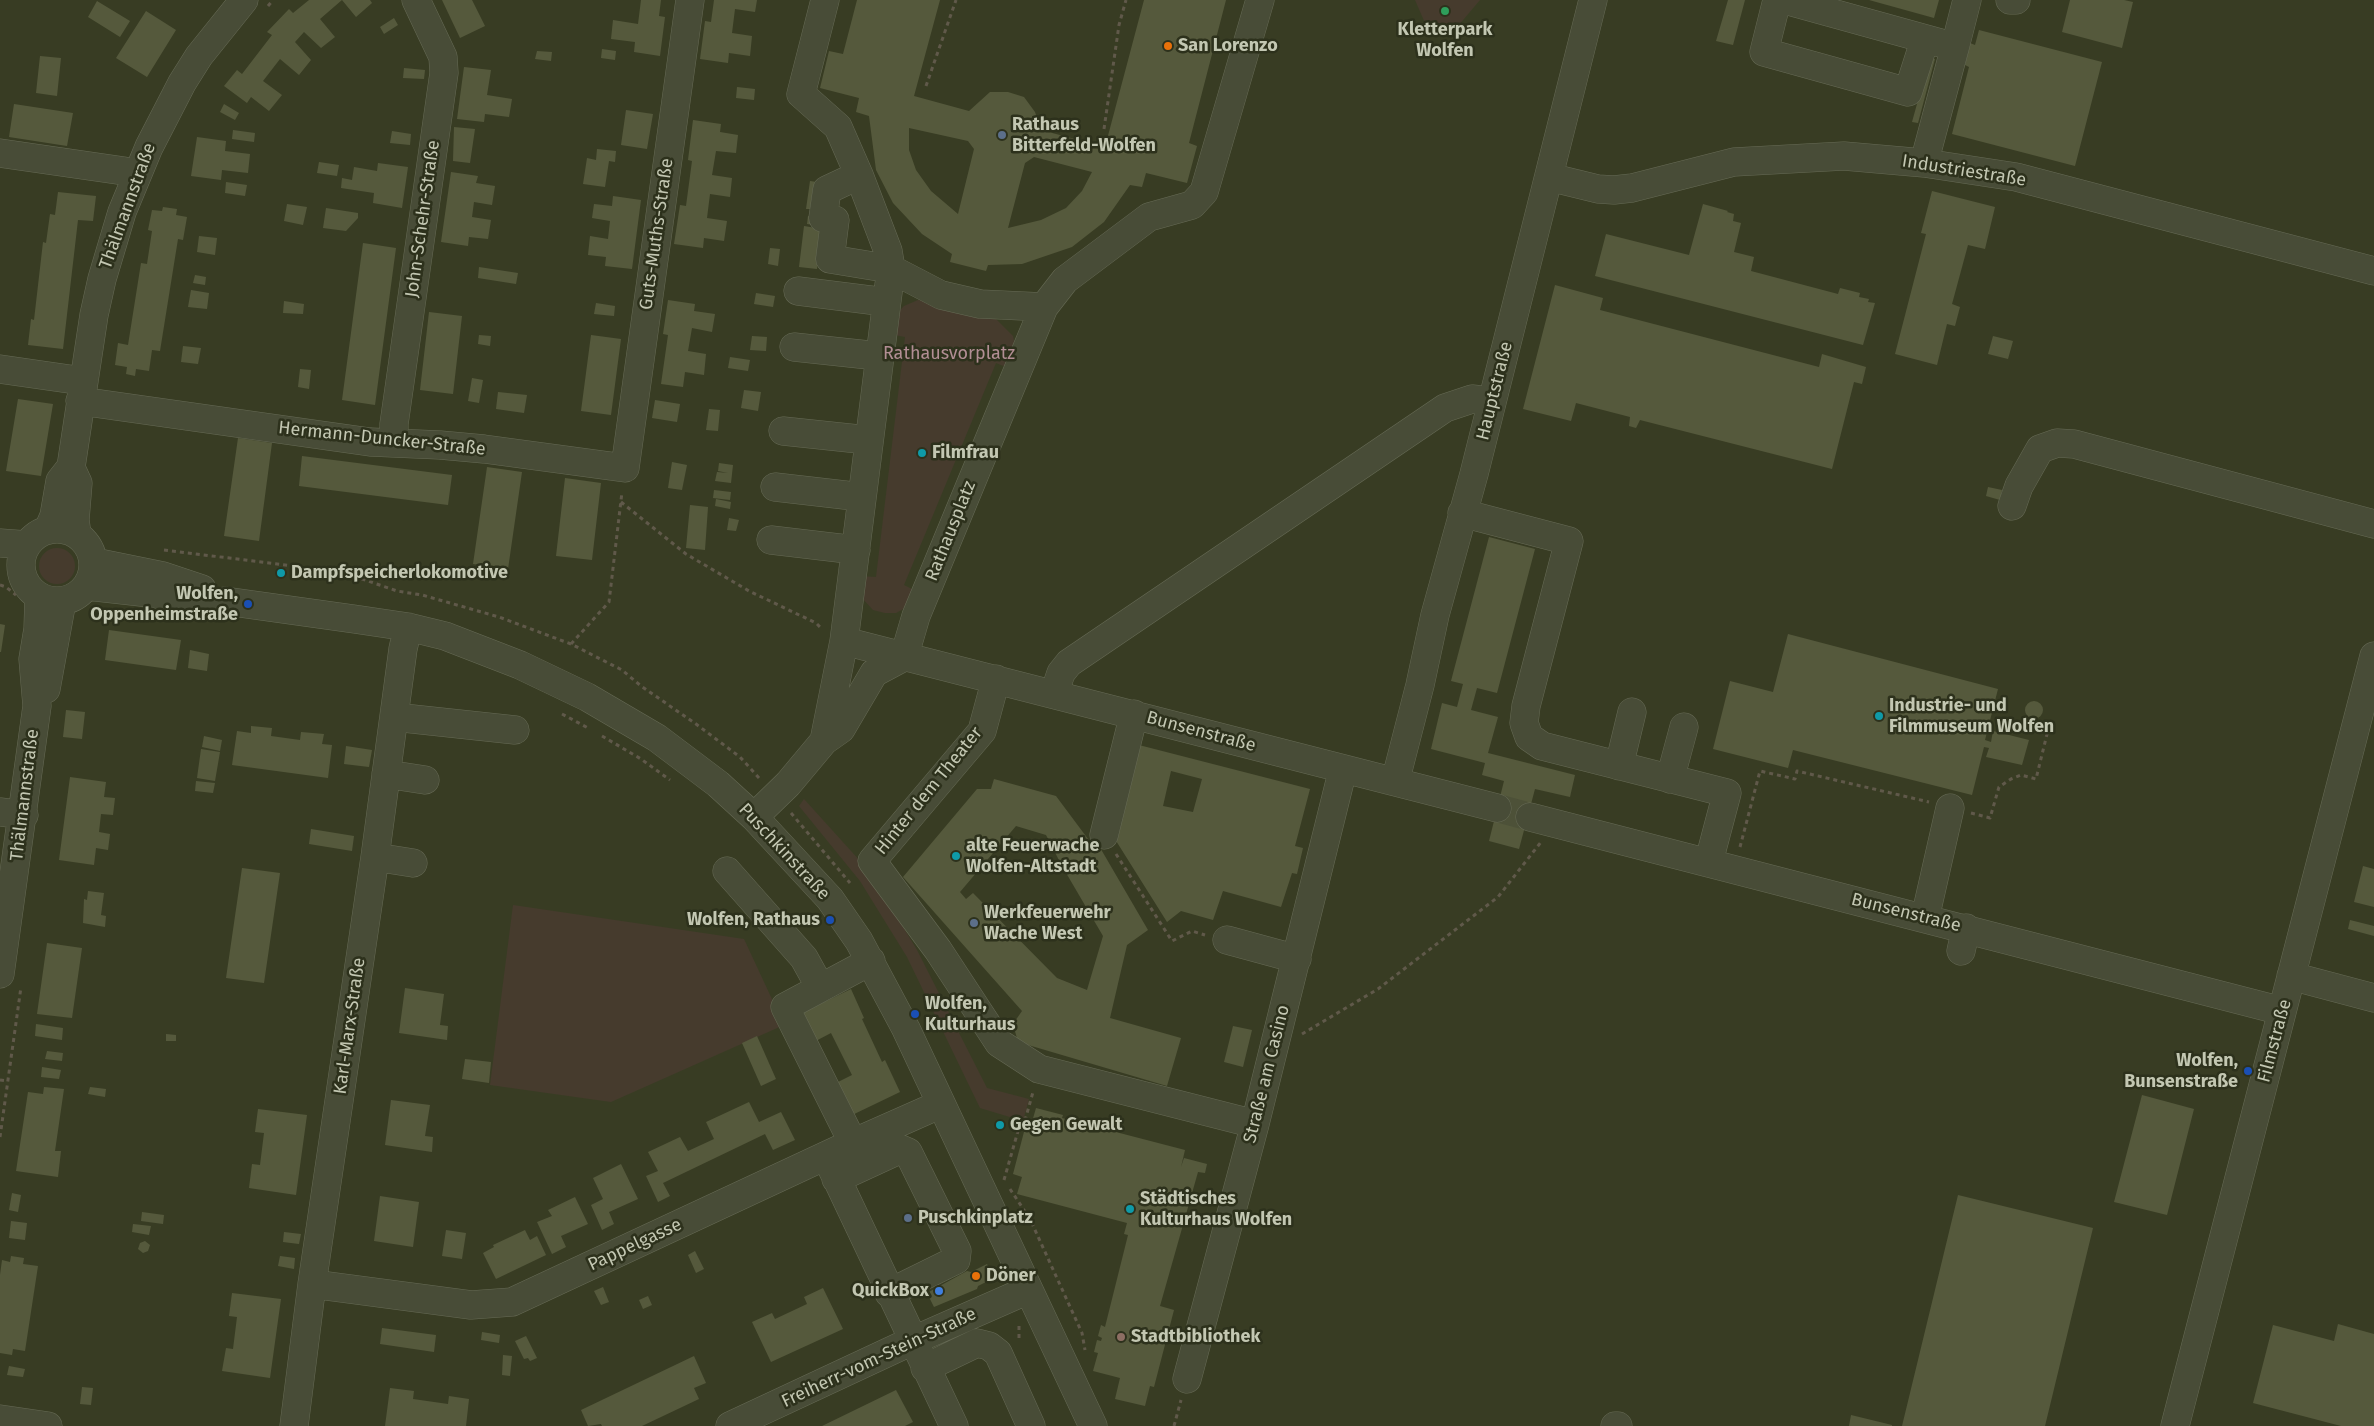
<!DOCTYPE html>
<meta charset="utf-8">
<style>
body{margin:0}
canvas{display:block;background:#383c23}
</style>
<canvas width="2374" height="1426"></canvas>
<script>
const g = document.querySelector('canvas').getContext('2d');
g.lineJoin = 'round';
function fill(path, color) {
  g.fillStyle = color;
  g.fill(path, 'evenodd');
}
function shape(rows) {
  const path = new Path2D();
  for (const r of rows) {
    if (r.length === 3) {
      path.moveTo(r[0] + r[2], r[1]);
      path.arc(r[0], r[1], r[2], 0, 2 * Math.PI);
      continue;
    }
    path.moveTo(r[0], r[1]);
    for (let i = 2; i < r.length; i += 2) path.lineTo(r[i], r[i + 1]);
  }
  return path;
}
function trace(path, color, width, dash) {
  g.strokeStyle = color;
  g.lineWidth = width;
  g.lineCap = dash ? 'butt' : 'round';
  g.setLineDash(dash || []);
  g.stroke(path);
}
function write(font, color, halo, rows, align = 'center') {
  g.font = font + ' "Fira Sans",sans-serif';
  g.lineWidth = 5;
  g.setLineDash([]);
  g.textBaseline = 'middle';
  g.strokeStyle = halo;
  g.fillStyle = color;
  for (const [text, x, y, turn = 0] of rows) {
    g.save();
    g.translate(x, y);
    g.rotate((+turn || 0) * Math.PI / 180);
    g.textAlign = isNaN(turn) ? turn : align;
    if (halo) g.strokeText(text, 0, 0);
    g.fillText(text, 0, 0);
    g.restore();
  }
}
fill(shape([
 [1415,0,1480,0,1458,26,1425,23],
 [918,300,937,302,995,318,1013,336,1016,351,1011,369,996,363,904,585,918,592,907,607,896,613,885,613,873,610,862,598,859,576,876,577,905,337,889,334,895,315,904,306],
 [57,566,18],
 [804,799,870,872,917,950,987,1088,1029,1099,1023,1121,980,1108,907,957,860,881,799,806],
 [513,905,744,939,784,1025,611,1102,490,1085]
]), '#463b2d');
fill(shape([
 [309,0,370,0,372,3,356,17,342,0,320,19,335,37,321,48,304,32,295,42,311,60,299,75,280,59,263,81,282,95,269,111,251,97,247,103,224,86,237,70,242,74,272,35,267,32,289,9,293,13],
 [442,0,472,0,485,26,460,38],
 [641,0,661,0,659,16,665,17,660,56,634,52,635,42,611,39,613,20,638,24],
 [714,0,757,0,755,12,735,9,732,33,752,36,750,56,729,53,728,63,700,59,705,21,711,22],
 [857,0,940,0,914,96,969,111,990,92,1008,92,1024,97,1035,112,1041,130,1105,147,1144,0,1226,0,1189,143,1197,146,1187,183,1146,173,1142,187,1130,185,1104,222,1072,247,1022,264,988,265,986,271,950,262,952,254,922,234,893,203,876,170,869,116,856,112,859,98,820,88,829,51,843,54],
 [909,128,968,141,974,149,958,214,931,191,916,170,909,150],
 [1034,157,1092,172,1082,191,1066,208,1041,220,1008,228,1025,163],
 [1728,0,1745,0,1733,45,1716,41],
 [1869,0,1939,0,1934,18],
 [2070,0,2124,0,2133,2,2122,48,2062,32],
 [97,1,130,21,120,37,88,17],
 [146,11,176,30,147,77,116,58],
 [394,18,398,25,384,34,380,27],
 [1979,30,2102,62,2075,166,1952,134,1969,67,1965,65,1970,43,1975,45],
 [602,49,616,51,615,60,601,58],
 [537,51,552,52,551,61,535,59],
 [40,56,61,58,57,96,36,93],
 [1930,57,1935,59,1918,123,1912,122],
 [464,67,491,70,487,95,512,99,509,117,485,114,484,122,457,119],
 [404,68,425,70,424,79,403,78],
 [737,87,755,89,754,100,736,98],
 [14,104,73,113,67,146,9,137],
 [224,104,239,113,235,120,220,112],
 [626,110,653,114,647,149,621,145],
 [693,120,721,124,720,132,738,135,736,153,716,151,712,175,732,178,730,197,710,194,707,218,727,221,724,241,704,238,703,248,674,244,680,205,686,206,692,161,688,160],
 [454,127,475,129,470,163,453,161],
 [233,130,255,133,254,142,232,139],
 [392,131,411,134,410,145,390,143],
 [197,137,226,141,225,151,250,154,248,173,222,170,221,180,191,176],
 [597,149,616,151,615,162,609,161,605,187,583,184,587,158,596,160],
 [319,162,339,165,337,176,317,173],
 [378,163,408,167,402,208,373,203,374,193,341,188,342,178,352,180,354,167,377,171],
 [451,172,478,176,476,183,495,186,492,205,474,202,472,217,491,220,488,239,469,237,468,246,441,242],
 [810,181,817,182,814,209,806,209],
 [226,182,247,185,245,196,225,193],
 [1932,191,1995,207,1985,249,1968,245,1952,304,1960,307,1955,326,1947,324,1937,365,1895,354,1926,234,1921,233],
 [58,192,96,196,93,221,78,220,63,349,28,345,31,319,34,320,43,242,46,243,50,214,55,215],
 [613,196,641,200,632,269,605,266,606,257,588,255,590,236,608,239,610,221,592,218,594,204,612,206],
 [287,204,307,207,303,225,284,221],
 [1703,204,1728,211,1727,212,1734,214,1733,221,1741,223,1734,252,1754,257,1751,271,1838,294,1840,288,1860,293,1859,297,1869,299,1868,302,1875,303,1863,345,1595,276,1606,234,1689,255],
 [163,207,177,209,176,215,187,217,183,240,178,239,160,351,152,350,149,371,136,369,135,376,126,374,127,367,115,365,118,343,128,345,141,263,147,264,152,231,148,230,152,210,162,211],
 [326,208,358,213,358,218,346,231,323,228],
 [808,216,821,217,820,226,807,224],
 [804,226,822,229,817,269,799,267],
 [199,236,217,238,215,255,197,252],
 [363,243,396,248,375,405,342,400],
 [770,248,780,249,778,266,768,264],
 [479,267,518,273,516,284,478,278],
 [195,275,206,277,205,285,193,283],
 [1555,285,1603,298,1600,310,1819,367,1822,354,1866,367,1862,384,1854,382,1832,469,1640,420,1636,428,1629,426,1630,417,1576,403,1571,421,1523,409],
 [191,290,209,293,207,309,188,307],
 [756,293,775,296,773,307,754,304],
 [668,300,695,304,694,311,715,314,712,332,692,328,688,351,706,354,704,375,685,372,683,387,661,384,668,335,663,334],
 [284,301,304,304,303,314,283,313],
 [596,303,615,306,614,316,594,314],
 [429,312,462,316,453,394,420,390],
 [479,335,491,336,490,346,478,344],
 [591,335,621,339,611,415,581,411],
 [752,336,767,337,766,351,750,350],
 [1993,336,2013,341,2008,359,1988,354],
 [183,346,201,348,198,364,181,362],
 [730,357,750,360,748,371,728,368],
 [300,369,311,370,309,389,298,387],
 [472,378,483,380,479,403,468,401],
 [744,390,761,392,758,411,741,408],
 [498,392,527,395,524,413,496,409],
 [18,399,53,404,41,476,6,471],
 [655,400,680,404,677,422,652,418],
 [709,409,720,410,718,431,706,430],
 [238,438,272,443,259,541,224,536],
 [302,456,452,475,448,505,299,486],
 [672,462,687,465,682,490,668,488],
 [719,463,733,465,731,483,715,481,717,472,728,473,718,471],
 [487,467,522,472,508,569,473,564],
 [565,478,601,483,592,560,556,556],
 [1988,487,2002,490,2000,500,1986,496],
 [714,490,731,492,730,500,713,498],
 [716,499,731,502,730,509,715,506],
 [690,505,708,507,705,550,686,548],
 [729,518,739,520,736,531,727,530],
 [1489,537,1535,549,1497,693,1477,688,1471,710,1498,717,1488,753,1575,775,1570,797,1535,789,1519,849,1489,841,1504,781,1482,775,1485,763,1431,749,1442,703,1457,707,1463,684,1451,681],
 [0,624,5,625,1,652,0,652],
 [109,630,181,640,176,670,105,660],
 [1788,634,1998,689,1985,740,1991,742,1993,731,2029,740,2022,765,1986,757,1989,748,1984,747,1972,795,1793,750,1788,768,1713,749,1730,681,1773,692],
 [190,650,209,654,207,671,188,668],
 [2034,710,9],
 [66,710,85,712,82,739,63,737],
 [251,726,272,728,271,736,300,740,301,732,324,734,322,744,332,745,328,778,232,765,237,731,251,733],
 [204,736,222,740,220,751,202,747],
 [1135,744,1310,789,1295,846,1303,848,1297,874,1292,873,1281,907,1223,891,1213,920,1181,911,1167,922,1113,836],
 [1171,771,1202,779,1193,812,1163,806],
 [346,746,372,750,369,767,344,764],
 [201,749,220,752,215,781,197,778],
 [70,777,106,782,104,797,115,798,113,815,101,814,99,832,110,834,108,850,96,848,94,865,59,860],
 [994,779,1056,796,1091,843,1095,839,1148,930,1127,945,1110,1018,1181,1038,1167,1086,1018,1042,1013,1024,1022,1011,903,877,977,789,991,789],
 [1016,826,1046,835,1062,866,1103,936,1087,990,1057,978,973,893,966,899,960,892],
 [196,781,215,783,213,793,195,791],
 [311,829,354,836,352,851,309,844],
 [2363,866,2374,869,2374,907,2354,902],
 [242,868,280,873,264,983,226,978],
 [88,891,104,893,101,915,106,916,105,927,83,923,84,899,87,900],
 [2350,920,2374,926,2374,936,2348,929],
 [47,943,82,948,72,1018,37,1014],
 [405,988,444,994,440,1025,448,1026,447,1040,399,1033],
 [851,989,864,1018,862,1019,882,1062,885,1060,900,1092,848,1117,832,1085,852,1075,831,1033,810,1044,796,1016],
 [36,1024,63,1028,62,1040,35,1036],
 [1233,1026,1252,1030,1243,1067,1224,1062],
 [166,1034,176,1035,176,1041,166,1041],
 [757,1036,776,1079,761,1086,742,1043],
 [47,1051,63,1053,62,1061,45,1059],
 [465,1059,491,1062,489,1083,462,1079],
 [42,1067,61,1070,59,1079,41,1077],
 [44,1087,64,1089,55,1151,61,1151,58,1177,16,1171,28,1092,43,1094],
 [90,1087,106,1089,105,1097,88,1094],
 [2142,1095,2194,1109,2167,1215,2114,1202],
 [391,1100,430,1105,425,1136,433,1137,432,1152,385,1145],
 [749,1102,759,1122,781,1112,795,1140,773,1150,765,1134,663,1183,670,1196,658,1202,646,1176,658,1171,648,1152,680,1137,688,1151,714,1139,706,1122],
 [1036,1108,1063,1115,1062,1118,1185,1150,1181,1167,1184,1158,1207,1164,1205,1173,1198,1172,1160,1306,1174,1310,1154,1387,1150,1386,1145,1406,1115,1399,1120,1378,1093,1371,1098,1353,1094,1352,1097,1340,1101,1341,1102,1338,1098,1336,1101,1325,1105,1327,1128,1235,1124,1234,1127,1223,1017,1194,1022,1177,1013,1174,1025,1128,1030,1129],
 [258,1109,307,1115,296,1195,249,1188,252,1164,260,1165,264,1133,255,1132],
 [621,1164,638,1199,609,1212,614,1224,602,1230,591,1205,603,1199,593,1178],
 [12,1193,21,1195,18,1212,9,1210],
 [1958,1195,2093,1228,2045,1426,1902,1426],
 [380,1196,419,1202,413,1247,374,1241],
 [575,1197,588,1224,561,1236,566,1247,552,1254,537,1222,552,1216,548,1210],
 [142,1212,164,1215,163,1224,141,1221],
 [11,1221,27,1223,25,1240,9,1238],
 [133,1224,151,1226,149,1235,132,1232],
 [446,1230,466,1233,462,1259,442,1256],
 [525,1230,530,1240,537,1236,546,1255,496,1279,483,1253,494,1247,493,1245],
 [284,1232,301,1234,299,1244,283,1242],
 [145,1241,150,1245,148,1251,143,1253,138,1249,140,1243],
 [695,1251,704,1269,696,1273,688,1255],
 [11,1256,24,1258,23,1264,38,1266,25,1351,13,1349,12,1355,0,1353,0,1275,2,1260,10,1262],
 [280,1256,295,1258,294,1269,278,1266],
 [987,1264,994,1278,978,1286,977,1289,934,1307,927,1293,967,1271,971,1272],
 [603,1287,609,1302,601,1305,594,1291],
 [823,1288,843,1329,771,1362,752,1322,772,1313,775,1319,807,1304,804,1297],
 [232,1293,281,1299,270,1378,222,1371,226,1348,233,1349,237,1317,229,1316],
 [648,1296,652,1305,643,1309,639,1300],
 [2338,1324,2374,1334,2374,1426,2341,1426,2253,1403,2273,1325,2334,1341],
 [382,1328,436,1335,434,1352,380,1344],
 [482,1332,500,1335,499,1343,481,1340],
 [526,1336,537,1358,530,1361,528,1358,524,1359,515,1341],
 [503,1355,512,1356,510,1376,502,1375],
 [694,1356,706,1383,694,1388,699,1399,642,1426,602,1426,601,1424,588,1426,581,1410],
 [9,1366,25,1369,23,1377,7,1375],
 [82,1387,93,1388,91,1405,80,1404],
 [390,1388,414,1391,413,1399,448,1404,449,1396,469,1399,466,1426,385,1426],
 [896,1390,913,1422,905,1426,822,1426],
 [1851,1415,1892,1425,1892,1426,1849,1426]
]), '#55593c');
trace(shape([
 [1497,808,1530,817]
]), '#4d5138', 28, [28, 14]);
const minor = shape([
 [825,0,801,94,838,127,859,175,888,251,891,269,830,259,835,220,823,218,827,190,859,175],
 [1777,0,1764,52,1908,92,1925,39],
 [1785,0,1955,47,1924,163],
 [2010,0,2016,0],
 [1955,47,1967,0],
 [0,153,124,171,136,175],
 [1549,177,1598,189,1614,190,1632,188,1734,162,1844,156,1924,163,2016,177,2374,271],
 [798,291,886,302],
 [1044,307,1065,280,1149,217,1192,205,1204,192,1260,0],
 [794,347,878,356],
 [0,369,83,381],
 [80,401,370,442,440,445,484,449,625,468,690,0],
 [783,431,868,440],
 [394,443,394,424,444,73,443,57,416,0],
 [72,470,78,483,75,520,77,535],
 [775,487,862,497],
 [2012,506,2019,486,2040,449,2057,443,2074,444,2374,524],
 [1462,513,1569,541,1526,706,1524,723,1529,737,1542,746,1727,793,1709,861],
 [57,565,36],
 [48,530,54,516,60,481,71,467,94,315,102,279,122,212,149,147,182,83,199,56,244,0],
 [771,540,856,550],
 [0,543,27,545],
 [94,562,163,576,202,589],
 [87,586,150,593,211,603,225,601,354,619,408,627,445,636,520,665,587,697,657,738,718,784,754,817,830,899,859,941,906,1029,1093,1426],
 [844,641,891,269,941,295,980,304,1044,307,916,616,904,657],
 [996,679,982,731,872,861,938,950,999,1043,1039,1069,1255,1124],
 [46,689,62,601],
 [1054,694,1061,673,1069,663,1445,408,1472,399,1492,401],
 [394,717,515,730],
 [824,741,844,641,1497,808],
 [1619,766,1632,712],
 [386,774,425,780],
 [1670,779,1684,727],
 [1395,782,1420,685,1435,615,1474,474,1593,0],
 [0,812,24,815],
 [754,817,788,784,824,741,841,729,874,673,904,657],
 [1530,817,2282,1011],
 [1104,835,1134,714],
 [375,857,413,863],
 [727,871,804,958,820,987],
 [1925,918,1950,808],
 [1227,940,1297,959],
 [1961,951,1966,928],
 [0,974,37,706,33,659,38,629,39,597],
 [2291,976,2374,998],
 [853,1143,785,1007,871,961],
 [826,1156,954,1426],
 [836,1179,901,1149,908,1152,957,1251,956,1260,889,1293],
 [312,1284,471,1305,512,1302,853,1143,941,1104],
 [925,1368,977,1343,989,1346,998,1353,1031,1426],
 [1187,1379,1255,1124,1343,769],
 [0,1419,48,1426],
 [294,1426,312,1284,375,857,403,649,408,627],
 [730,1426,912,1341,1028,1290],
 [1615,1426,1618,1426],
 [2175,1426,2374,656]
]);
trace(minor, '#666a55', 29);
trace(shape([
 [268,6,273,0],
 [926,86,956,0],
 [1104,129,1119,25,1126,0],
 [621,502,686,554,749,591,816,623,822,629],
 [164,550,342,572,397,591,422,595,499,617,571,644,622,670,641,686,696,724,740,757,760,779],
 [0,585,6,587,16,595],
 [571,644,609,602,622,492],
 [562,714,590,729],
 [602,736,641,759,670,780],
 [791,813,850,883],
 [1971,813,1990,818,1999,787,2011,779,2021,775,2036,779,2048,730],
 [1740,847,1760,771,1795,779,1797,771,1929,802],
 [1116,854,1172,941,1192,931,1205,935],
 [1302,1034,1378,989,1498,897,1541,842],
 [0,1080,8,1081],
 [0,1137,21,987],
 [1004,1180,1018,1131,1024,1124,1033,1092],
 [1010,1189,1030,1219,1082,1333,1085,1350],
 [1019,1326,1019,1342],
 [1174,1426,1181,1400]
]), '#60594a', 3, [4, 4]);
trace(minor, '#484c37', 28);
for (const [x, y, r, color] of [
 [1445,11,5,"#2e9e5b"],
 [1168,46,5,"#e8710a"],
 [1002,135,5,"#5c6f8a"],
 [922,453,5,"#0f9aa8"],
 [281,573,5,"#0f9aa8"],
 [248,604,5,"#1a4fb4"],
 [1879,716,5,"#0f9aa8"],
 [956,856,5,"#0f9aa8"],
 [830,920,5,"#1a4fb4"],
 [974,923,5,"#5c6f8a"],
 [915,1014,5,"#1a4fb4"],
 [2248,1071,5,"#1a4fb4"],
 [1000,1125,5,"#0f9aa8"],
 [1130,1209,5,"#0f9aa8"],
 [908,1218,5,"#5c6f8a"],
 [976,1276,5,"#e8710a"],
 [939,1291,5,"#3f7fe0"],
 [1121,1337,5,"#8d6e63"]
]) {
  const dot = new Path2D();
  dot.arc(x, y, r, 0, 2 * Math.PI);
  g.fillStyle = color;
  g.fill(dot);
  trace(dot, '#2d311c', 2);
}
write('bold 18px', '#c3c7b2', '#2d311c', [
 ["Kletterpark",1445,30,"center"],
 ["Wolfen",1445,51,"center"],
 ["San Lorenzo",1178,46],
 ["Rathaus",1012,125],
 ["Bitterfeld-Wolfen",1012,146],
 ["Filmfrau",932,453],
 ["Dampfspeicherlokomotive",291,573],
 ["Wolfen,",238,594,"right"],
 ["Oppenheimstraße",238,615,"right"],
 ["Industrie- und",1889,706],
 ["Filmmuseum Wolfen",1889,727],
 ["alte Feuerwache",966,846],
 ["Wolfen-Altstadt",966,867],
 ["Werkfeuerwehr",984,913],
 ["Wache West",984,934],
 ["Wolfen, Rathaus",820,920,"right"],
 ["Wolfen,",925,1004],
 ["Kulturhaus",925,1025],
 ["Wolfen,",2238,1061,"right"],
 ["Bunsenstraße",2238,1082,"right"],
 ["Gegen Gewalt",1010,1125],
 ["Städtisches",1140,1199],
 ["Kulturhaus Wolfen",1140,1220],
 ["Puschkinplatz",918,1218],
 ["Döner",986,1276],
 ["QuickBox",929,1291,"right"],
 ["Stadtbibliothek",1131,1337]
], 'left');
write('18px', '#c3c7b2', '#2d311c', [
 ["Industriestraße",1964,171,9],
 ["Thälmannstraße",128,206,-70],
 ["John-Schehr-Straße",423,219,-82],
 ["Guts-Muths-Straße",657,234,-82],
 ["Hauptstraße",1495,391,-76],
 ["Hermann-Duncker-Straße",382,439,6],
 ["Rathausplatz",951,531,-68],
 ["Bunsenstraße",1201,732,15],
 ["Hinter dem Theater",929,791,-51],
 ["Thälmannstraße",25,795,-83],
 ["Puschkinstraße",784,852,47],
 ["Bunsenstraße",1906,913,14],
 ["Karl-Marx-Straße",350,1026,-82],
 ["Filmstraße",2275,1041,-75],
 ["Straße am Casino",1267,1074,-76],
 ["Pappelgasse",635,1245,-25],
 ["Freiherr-vom-Stein-Straße",879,1358,-25]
]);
write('18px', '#b28e94', '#2d311c', [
 ["Rathausvorplatz",949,354]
]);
</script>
